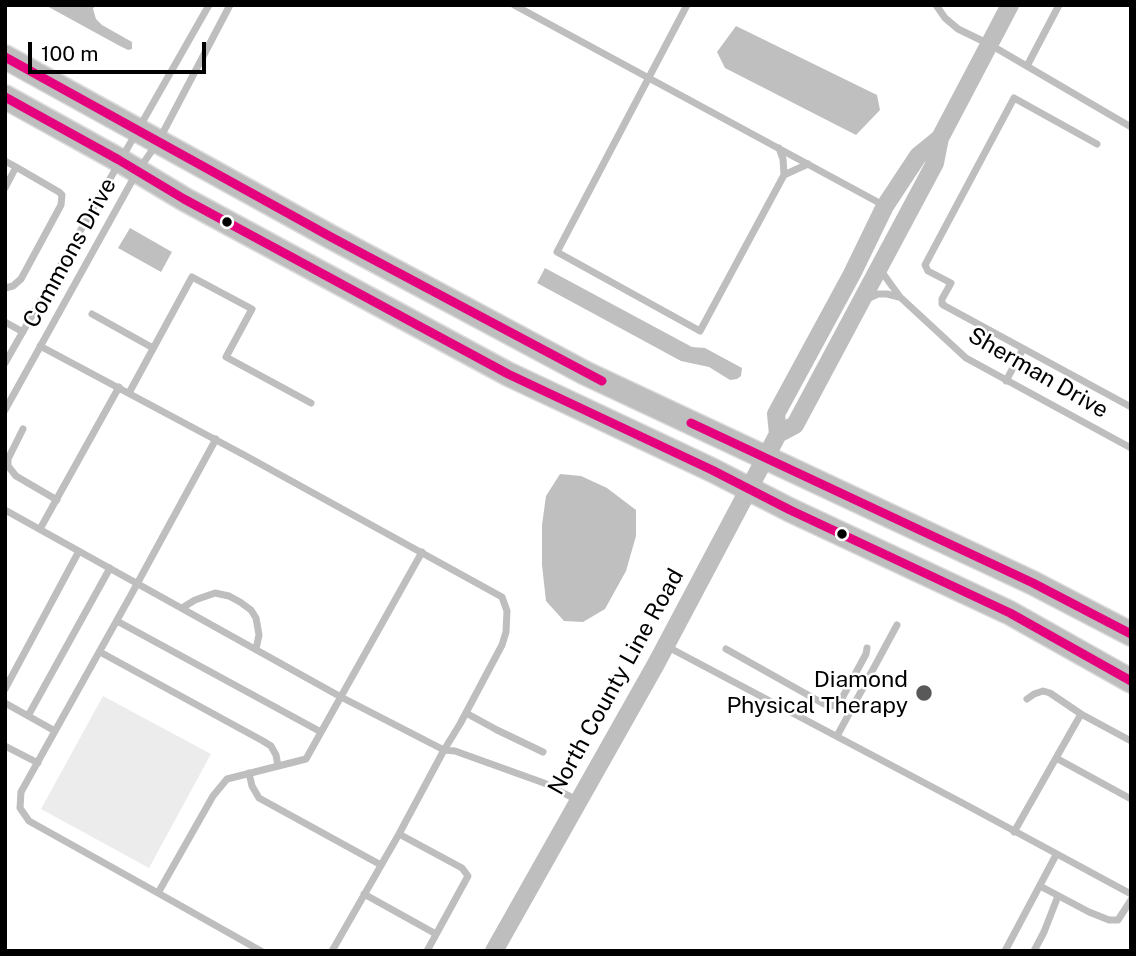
<!DOCTYPE html>
<style>
body{margin:0}
#map{position:relative;width:1136px;height:956px;overflow:hidden;background:#fff;font-family:"Public Sans",sans-serif}
canvas{display:block}
.frame{position:absolute;inset:0;border:7px solid #000;pointer-events:none}
.scale{position:absolute;left:28px;top:42px;width:178px;height:32px;box-sizing:border-box;border:4px solid #000;border-top:0;padding-left:9px;font-size:21px;line-height:24px;white-space:nowrap;color:#000;-webkit-text-stroke:5px #fff;paint-order:stroke}
</style>
<div id="map">
<canvas width="1136" height="956"></canvas>
<div class="frame"></div>
<div class="scale">100 m</div>
</div>
<script>
const g = document.querySelector('canvas').getContext('2d');
g.lineJoin = 'round';
function fill(path, color) {
  g.fillStyle = color;
  g.fill(path, 'evenodd');
}
function shape(rows) {
  const path = new Path2D();
  for (const r of rows) {
    path.moveTo(r[0], r[1]);
    for (let i = 2; i < r.length; i += 2) path.lineTo(r[i], r[i + 1]);
  }
  return path;
}
function trace(path, color, width, dash) {
  g.strokeStyle = color;
  g.lineWidth = width;
  g.lineCap = dash ? 'butt' : 'round';
  g.setLineDash(dash || []);
  g.stroke(path);
}
function write(font, color, halo, rows, align = 'center') {
  g.font = font + ' "Public Sans",sans-serif';
  g.lineWidth = 5;
  g.setLineDash([]);
  g.textBaseline = 'middle';
  g.strokeStyle = halo;
  g.fillStyle = color;
  for (const [text, x, y, turn = 0] of rows) {
    g.save();
    g.translate(x, y);
    g.rotate((+turn || 0) * Math.PI / 180);
    g.textAlign = isNaN(turn) ? turn : align;
    if (halo) g.strokeText(text, 0, 0);
    g.fillText(text, 0, 0);
    g.restore();
  }
}
fill(shape([
 [103,696,211,754,149,868,41,809]
]), '#ececec');
fill(shape([
 [45,5,95,5,93,9,96,19,102,25,132,42,132,49,128,50,118,45],
 [736,26,877,95,880,110,856,135,725,68,717,52],
 [130,228,172,252,161,272,118,248],
 [545,268,692,347,705,348,742,368,741,376,737,379,730,380,709,367,681,361,537,283],
 [560,474,581,476,607,488,636,510,636,536,626,571,605,609,583,622,564,621,546,601,542,565,542,525,546,496]
]), '#bfbfbf');
const primary = shape([
 [5,57,331,237,585,373,1033,583,1131,634],
 [5,97,119,160,184,199,508,374,712,470,790,510,1010,613,1131,681]
]);
trace(primary, '#dbdbdb', 26);
trace(shape([
 [514,5,885,206],
 [687,5,557,252,700,331,784,175,783,159,779,148],
 [936,5,945,18,958,29,989,44,1131,127],
 [1027,66,1059,5],
 [1097,144,1014,98,925,265,928,271,951,283,942,299,942,304,945,306,1131,407],
 [5,161,16,167,5,188],
 [784,175,808,164],
 [879,268,900,297,966,358,1131,448],
 [5,288,13,286,21,279,61,205,62,195,59,192,16,167],
 [867,299,878,294,887,294,899,297],
 [92,314,153,348],
 [5,322,23,332],
 [40,346,246,456,502,597,507,611,506,632,502,645,460,724,444,750,399,834,332,951],
 [5,363,209,5],
 [1006,381,1023,349],
 [129,393,192,277,252,309,226,357,311,403],
 [5,410,137,172,158,142,230,5],
 [23,429,8,459,8,466,16,476,57,500],
 [5,510,341,697,444,750,455,751,544,783,577,800],
 [40,529,119,387],
 [182,608,195,600,215,593,229,596,240,602,251,610,256,618,259,635,256,649],
 [117,621,321,732],
 [666,646,970,807,1131,894],
 [726,649,824,704,831,706,835,705,841,700,866,654,867,648],
 [100,652,263,741,271,746,276,755,278,766],
 [5,689,79,551],
 [1027,699,1034,694,1043,691,1050,693,1081,714],
 [5,703,55,731],
 [466,713,497,730,543,752],
 [28,716,110,568],
 [837,736,897,625],
 [5,746,38,763],
 [1056,758,1081,714,1131,741],
 [249,773,252,786,259,798,381,865],
 [1014,832,1056,758,1131,799],
 [399,834,462,868,468,876,427,951],
 [1040,886,1089,912,1109,920,1118,920,1131,900],
 [158,893,29,821,20,808,21,792,131,595,216,439],
 [364,894,436,934],
 [261,951,158,893,213,796,227,779,306,759,422,552],
 [1005,951,1056,855],
 [1034,951,1044,932,1058,896]
]), '#bebebe', 7);
trace(shape([
 [778,434,776,414,852,274,885,206,918,156,940,138],
 [494,951,656,664,778,434,795,425,935,163,940,138,1010,5]
]), '#bebebe', 18);
trace(primary, '#bebebe', 23);
trace(shape([
 [5,57,331,237,602,381],
 [5,97,119,160,184,199,508,374,712,470,790,510,1010,613,1131,681],
 [691,423,1033,583,1131,634]
]), '#e5007d', 9);
for (const [x, y, r, color] of [
 [227,222,6,"#000"],
 [842,534,6,"#000"],
 [924,693,9,"#595959"]
]) {
  const dot = new Path2D();
  dot.arc(x, y, r, 0, 2 * Math.PI);
  g.fillStyle = color;
  g.fill(dot);
  trace(dot, '#fff', 2.5);
}
write('23px', '#000', '#fff', [
 ["Commons Drive",70,253,-61],
 ["Sherman Drive",1038,373,30],
 ["North County Line Road",616,682,-61]
]);
write('23px', '#000', '#fff', [
 ["Diamond",908,680],
 ["Physical Therapy",908,706]
], 'right');
</script>
